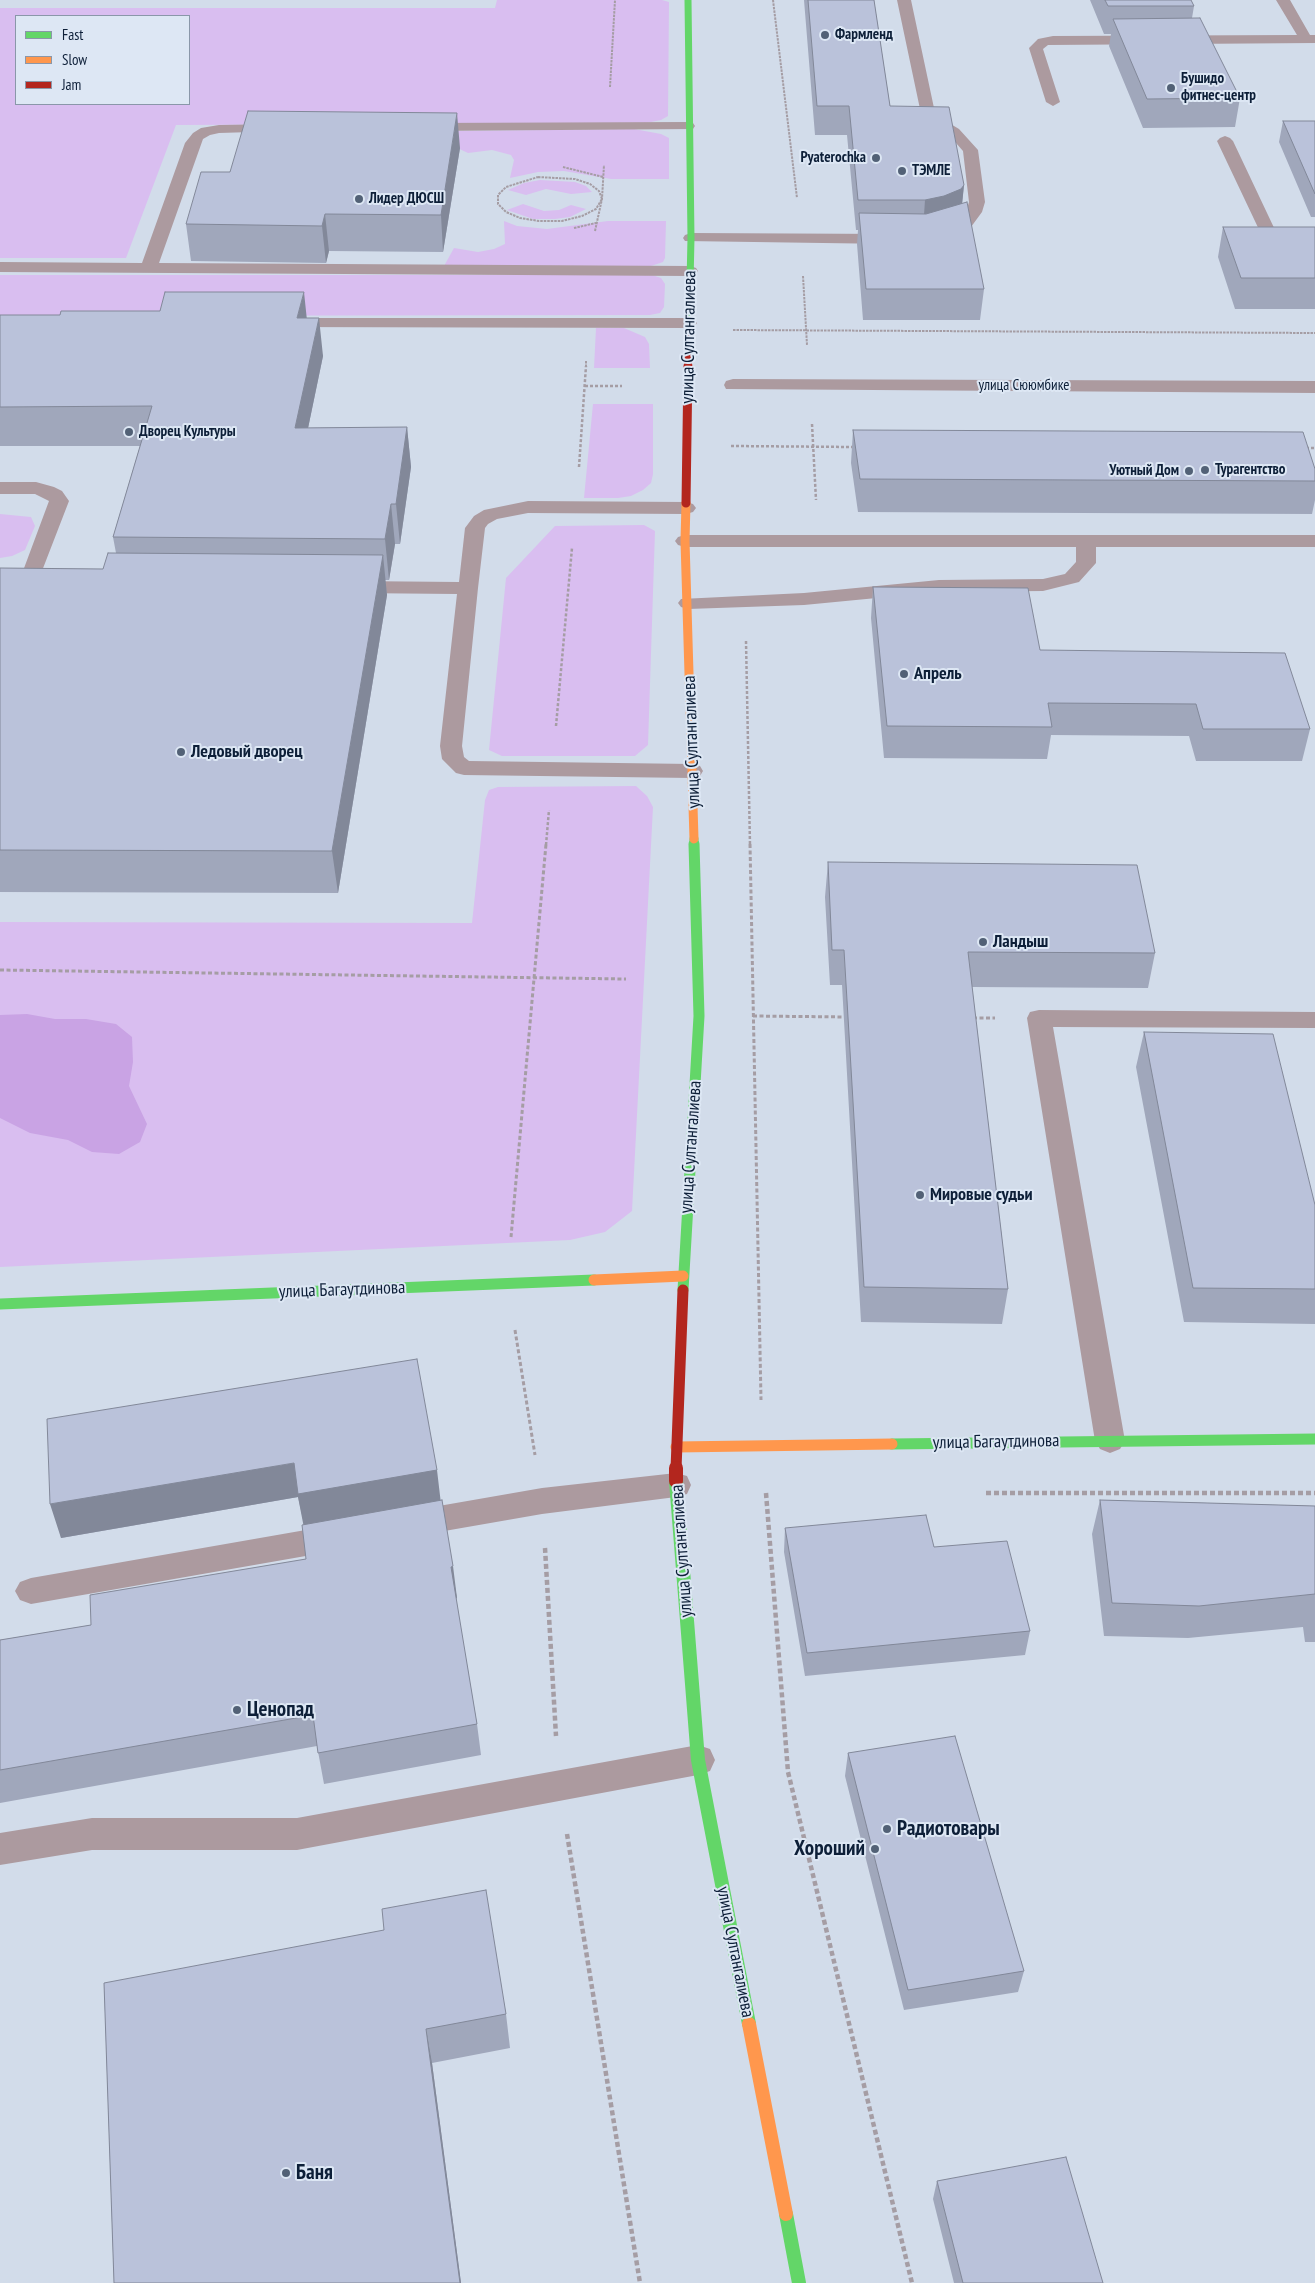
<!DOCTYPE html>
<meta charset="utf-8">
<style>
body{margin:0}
#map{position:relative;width:1315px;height:2283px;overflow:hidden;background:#d2dcea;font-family:"PT Sans Narrow",sans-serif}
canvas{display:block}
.legend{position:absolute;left:15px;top:15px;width:175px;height:90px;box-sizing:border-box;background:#dde7f4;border:1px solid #8a97a9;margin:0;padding:6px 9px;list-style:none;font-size:15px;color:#0d1f38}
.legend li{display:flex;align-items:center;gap:10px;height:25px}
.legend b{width:25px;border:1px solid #8a97a9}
</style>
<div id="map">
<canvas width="1315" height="2283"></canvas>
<ul class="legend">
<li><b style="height:6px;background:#63d668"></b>Fast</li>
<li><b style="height:6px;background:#ff974d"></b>Slow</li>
<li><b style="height:6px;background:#b3261e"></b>Jam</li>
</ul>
</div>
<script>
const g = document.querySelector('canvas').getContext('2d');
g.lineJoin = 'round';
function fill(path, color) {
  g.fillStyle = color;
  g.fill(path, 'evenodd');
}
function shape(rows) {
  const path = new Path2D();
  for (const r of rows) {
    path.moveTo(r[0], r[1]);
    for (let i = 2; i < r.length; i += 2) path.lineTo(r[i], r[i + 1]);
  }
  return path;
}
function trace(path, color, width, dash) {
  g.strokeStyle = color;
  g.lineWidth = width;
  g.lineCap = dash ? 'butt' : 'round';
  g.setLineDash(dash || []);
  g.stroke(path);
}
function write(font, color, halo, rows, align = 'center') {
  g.font = font + ' "PT Sans Narrow",sans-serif';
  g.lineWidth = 4;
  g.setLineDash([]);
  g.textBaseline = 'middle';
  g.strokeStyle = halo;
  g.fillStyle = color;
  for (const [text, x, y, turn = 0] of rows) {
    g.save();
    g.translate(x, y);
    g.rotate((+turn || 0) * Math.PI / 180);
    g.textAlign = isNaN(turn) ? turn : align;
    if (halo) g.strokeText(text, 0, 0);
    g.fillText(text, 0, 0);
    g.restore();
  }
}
fill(shape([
 [497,0,662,0,669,2,668,116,661,120,646,123,176,125,126,258,0,258,0,8,495,8],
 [16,16,189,16,189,104,16,104],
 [634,129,661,134,669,138,669,179,611,179,564,171,538,172,510,178,514,160,511,155,492,150,468,153,453,146,456,131],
 [540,180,575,182,586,186,592,192,571,194,546,189,526,195,508,190,524,183],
 [523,204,544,211,559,210,571,205,586,209,570,217,555,219,533,219,507,210],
 [504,221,517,226,547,229,608,221,666,221,665,258,663,262,648,267,444,266,454,248,478,252,494,249,505,244],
 [0,275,652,275,661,278,665,284,664,307,660,313,650,315,0,316],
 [596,328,624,328,645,337,649,344,650,368,594,368],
 [593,404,653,404,653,474,651,483,643,490,631,496,618,498,584,498],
 [0,514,31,517,35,526,25,550,12,556,0,558],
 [644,525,655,531,648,745,635,756,502,756,489,750,506,578,555,526],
 [636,786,647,796,653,807,632,1211,605,1232,570,1240,0,1267,0,922,472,923,485,800,489,790,498,787]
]), '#d9bef0');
fill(shape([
 [27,1014,55,1019,86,1019,116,1024,132,1037,133,1062,129,1086,147,1124,140,1142,119,1154,92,1152,68,1140,30,1133,0,1118,0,1015]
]), '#c9a3e4');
trace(shape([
 [773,0,797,198],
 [610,87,615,0],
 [563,167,603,177],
 [538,177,575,179,590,184,599,191,602,199,596,209,582,216,562,221,539,221,520,218,506,212,498,204,498,195,506,187,538,177],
 [574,228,596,223],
 [595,231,602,199,604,165],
 [803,276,807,345],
 [733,330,1315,333],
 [586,367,586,361]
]), '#a59da4', 2, [2.5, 1]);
trace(shape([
 [585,386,622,386],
 [812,424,816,500],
 [731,446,854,447],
 [1306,448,1315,448],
 [579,467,586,366],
 [746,641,750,845],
 [556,726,572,548],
 [546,845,549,810]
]), '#a59da4', 2.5, [3, 2]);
trace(shape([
 [750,844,761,1400],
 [0,970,626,979],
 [753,1016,847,1017],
 [973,1018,995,1018],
 [511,1237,546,844],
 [515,1330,535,1455]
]), '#a59da4', 3, [4, 2.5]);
trace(shape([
 [766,1493,788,1772,912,2283],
 [986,1493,1315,1493],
 [545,1548,556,1736],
 [567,1834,640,2283]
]), '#a59da4', 4.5, [5, 3]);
fill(shape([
 [897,0,911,0,934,108,944,120,959,129,978,150,985,202,982,212,971,227,941,239,935,237,933,234,935,231,959,221,966,212,969,202,963,151,949,135,934,126,920,109,897,0],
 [1276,0,1290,0,1310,35,1315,35,1315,43,1048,45,1043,49,1060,102,1053,106,1046,102,1029,48,1038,39,1053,36,1297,35,1276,0],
 [688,122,693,123,695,126,693,129,424,131,417,127,424,123,688,122],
 [280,124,287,128,285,131,219,133,210,135,203,139,159,263,690,266,696,268,698,271,696,274,690,276,0,272,0,262,142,263,185,143,193,133,201,128,219,125,280,124],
 [1225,136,1230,138,1233,141,1276,232,1288,239,1315,239,1315,249,1288,249,1274,245,1263,238,1217,141,1220,138,1225,136],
 [691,233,892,234,898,236,900,239,898,242,892,244,685,241,683,238,685,235,691,233],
 [284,318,688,318,694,319,697,323,694,327,688,328,278,327,275,323,278,319,284,318],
 [0,482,36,482,54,487,62,491,69,501,35,589,0,591,0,579,20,579,49,501,35,494,0,494,0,482],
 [528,501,686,502,693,504,696,508,693,512,686,514,528,513,497,519,488,524,485,528,478,588,462,746,464,757,469,761,692,764,700,766,703,771,700,776,692,778,464,775,456,773,442,759,440,746,457,594,352,593,345,591,342,587,345,583,352,581,459,582,465,528,474,516,484,510,528,501],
 [685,535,1315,535,1315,547,1096,547,1096,563,1079,582,1043,591,939,592,804,605,688,609,681,607,678,603,681,599,804,593,939,580,1043,579,1065,574,1076,562,1076,547,685,547,678,545,675,541,678,537,685,535],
 [1039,1010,1315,1012,1315,1028,1053,1027,1125,1441,1120,1449,1110,1453,1100,1449,1095,1441,1027,1018,1030,1012,1039,1010],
 [676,1473,687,1476,691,1485,687,1494,676,1497,542,1514,410,1537,399,1533,395,1524,399,1515,410,1511,542,1488,676,1473],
 [340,1524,351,1528,355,1537,351,1546,340,1550,31,1604,20,1600,15,1591,20,1582,31,1578,340,1524],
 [698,1745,710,1749,715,1760,710,1771,698,1775,297,1850,92,1850,0,1865,0,1833,92,1818,297,1818,698,1745]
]), '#ac9a9f');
fill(shape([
 [733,379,1315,381,1315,393,726,389,724,385,726,381,733,379]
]), '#ac9a9f');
trace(shape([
 [688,0,691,238,689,328]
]), '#63d668', 7);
trace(shape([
 [694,839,694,845]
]), '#63d668', 9);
trace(shape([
 [683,1290,699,1016,694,844],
 [0,1304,594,1280],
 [892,1444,1315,1439]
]), '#63d668', 11);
trace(shape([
 [676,1481,698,1760,749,2024],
 [786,2214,799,2283]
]), '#63d668', 14);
trace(shape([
 [686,503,685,541,694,839]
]), '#ff974d', 9);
trace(shape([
 [594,1280,683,1276],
 [676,1447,892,1444]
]), '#ff974d', 11);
trace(shape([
 [749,2024,786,2214]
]), '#ff974d', 14);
trace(shape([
 [688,367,689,328]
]), '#b3261e', 7);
trace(shape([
 [686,503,688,366]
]), '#b3261e', 9);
trace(shape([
 [676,1469,683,1290]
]), '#b3261e', 11);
trace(shape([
 [676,1481,676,1468]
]), '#b3261e', 14);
fill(shape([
 [804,0,874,0,890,106,964,185,962,203,984,289,980,320,863,320,857,244,858,230,856,230,847,135,815,135],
 [1090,0,1191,0,1194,6,1192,18,1240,98,1235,127,1143,128,1109,46,1111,34,1104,34],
 [1283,121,1315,121,1315,217,1311,217,1279,142],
 [460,148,443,252,329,251,326,263,191,261,186,224,230,172],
 [1223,227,1315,227,1315,309,1235,309,1218,257],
 [0,315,307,318,323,356,308,428,407,427,411,467,400,544,395,544,389,580,385,580,387,595,338,893,0,892,0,568,103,569,116,553,113,537,140,446,0,446],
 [853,430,1315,469,1315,500,1312,514,858,512,851,463],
 [873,587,1040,650,1310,729,1302,761,1196,761,1189,736,1051,735,1047,759,884,758,871,618],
 [828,862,1155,953,1148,988,972,987,1008,1289,1002,1324,861,1322,842,985,830,985,825,897],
 [1144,1032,1315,1205,1315,1324,1184,1322,1136,1067],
 [47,1419,440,1500,457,1598,456,1599,477,1724,481,1755,324,1784,317,1746,0,1803,0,1640,91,1625,306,1559,304,1524,298,1497,61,1538],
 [1100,1500,1315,1506,1315,1642,1305,1642,1303,1627,1188,1638,1104,1636,1092,1534],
 [785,1528,934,1547,1030,1631,1025,1655,805,1676,784,1552],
 [848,1753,1024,1971,1018,1992,904,2010,845,1776],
 [104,1983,506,2014,510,2048,432,2063,461,2283,114,2283],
 [937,2181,1103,2283,954,2283,933,2199]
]), '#a0a7bb');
fill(shape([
 [457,113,460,148,443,252,441,215],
 [964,185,961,215,923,230,925,200],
 [325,214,329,251,326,263,322,226],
 [304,292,308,330,297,318],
 [319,318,323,356,300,467,295,428],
 [407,427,411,467,400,544,396,504],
 [391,504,395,544,389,580,385,539],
 [383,555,387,595,338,893,332,851],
 [294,1463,437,1470,441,1504,304,1528,298,1497,61,1538,50,1504],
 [453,1566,457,1598,454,1599,451,1567],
 [426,2029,432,2063,461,2283,460,2283]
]), '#828899');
const building = shape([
 [808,0,874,0,890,106,949,107,964,185,961,189,944,196,925,200,858,200,849,106,817,106,808,0],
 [1105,0,1191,0,1194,6,1108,6,1105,0],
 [1200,18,1240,98,1147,99,1113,19,1200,18],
 [248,111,457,113,441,215,325,214,322,226,186,224,201,172,230,172,248,111],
 [1283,121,1315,121,1315,194,1283,121],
 [967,202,984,289,866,289,859,213,926,214,967,202],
 [1223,227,1315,227,1315,278,1241,278,1223,227],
 [165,292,304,292,297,318,319,318,295,428,407,427,396,504,391,504,385,539,113,537,152,406,0,407,0,315,60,315,61,311,160,311,165,292],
 [853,430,1303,432,1315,469,1315,481,860,479,853,430],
 [108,553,383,555,332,851,0,850,0,568,103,569,108,553],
 [873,587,1028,588,1040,650,1285,653,1310,729,1203,729,1196,704,1048,703,1052,727,887,726,873,587],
 [828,862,1137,865,1155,953,968,952,1008,1289,864,1287,844,950,832,950,828,862],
 [1144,1032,1273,1034,1315,1205,1315,1289,1193,1288,1144,1032],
 [417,1359,437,1470,298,1494,294,1463,50,1504,47,1419,417,1359],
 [442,1500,453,1566,451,1567,477,1724,318,1753,313,1715,0,1770,0,1640,91,1625,90,1595,306,1559,302,1525,442,1500],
 [1100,1500,1315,1506,1315,1594,1199,1606,1112,1603,1100,1500],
 [926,1515,934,1547,1007,1541,1030,1631,807,1653,785,1528,926,1515],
 [955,1736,1024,1971,908,1990,848,1753,955,1736],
 [486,1890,506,2014,426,2029,460,2283,114,2283,104,1983,384,1930,382,1909,486,1890],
 [1066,2157,1103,2283,963,2283,937,2181,1066,2157]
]);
fill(building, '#bac2da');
trace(building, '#828899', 1);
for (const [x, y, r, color] of [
 [825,35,5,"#526176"],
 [1171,88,5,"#526176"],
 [876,158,5,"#526176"],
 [902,171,5,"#526176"],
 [359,199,5,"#526176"],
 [129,432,5,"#526176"],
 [1205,470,5,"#526176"],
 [1189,471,5,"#526176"],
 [904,674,5,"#526176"],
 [181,752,5,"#526176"],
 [983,942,5,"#526176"],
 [920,1195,5,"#526176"],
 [237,1710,5,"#526176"],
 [887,1829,5,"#526176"],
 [875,1849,5,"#526176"],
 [286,2173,5,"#526176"]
]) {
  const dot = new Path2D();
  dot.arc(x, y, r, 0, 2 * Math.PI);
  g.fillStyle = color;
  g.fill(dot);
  trace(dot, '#dde7f4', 2);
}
write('bold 15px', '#0d1f38', '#dde7f4', [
 ["Фармленд",835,35],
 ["Бушидо",1181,79],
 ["фитнес-центр",1181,96],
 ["Pyaterochka",866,158,"right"],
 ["ТЭМЛЕ",912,171],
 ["Лидер ДЮСШ",369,199],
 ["Дворец Культуры",139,432],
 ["Турагентство",1215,470],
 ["Уютный Дом",1179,471,"right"]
], 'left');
write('15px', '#0d1f38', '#dde7f4', [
 ["улица Сююмбике",1024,386]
]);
write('18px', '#0d1f38', '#dde7f4', [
 ["улица Султангалиева",689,337,-89],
 ["улица Султангалиева",692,742,-92],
 ["улица Султангалиева",691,1147,-86],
 ["улица Багаутдинова",342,1290,-2],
 ["улица Багаутдинова",996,1442,-1],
 ["улица Султангалиева",682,1551,-94],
 ["улица Султангалиева",735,1952,79]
]);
write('bold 18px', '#0d1f38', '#dde7f4', [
 ["Апрель",914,674],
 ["Ледовый дворец",191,752],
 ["Ландыш",993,942],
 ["Мировые судьи",930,1195]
], 'left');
write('bold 21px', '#0d1f38', '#dde7f4', [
 ["Ценопад",247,1710],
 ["Радиотовары",897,1829],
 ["Хороший",865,1849,"right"],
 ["Баня",296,2173]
], 'left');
</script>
